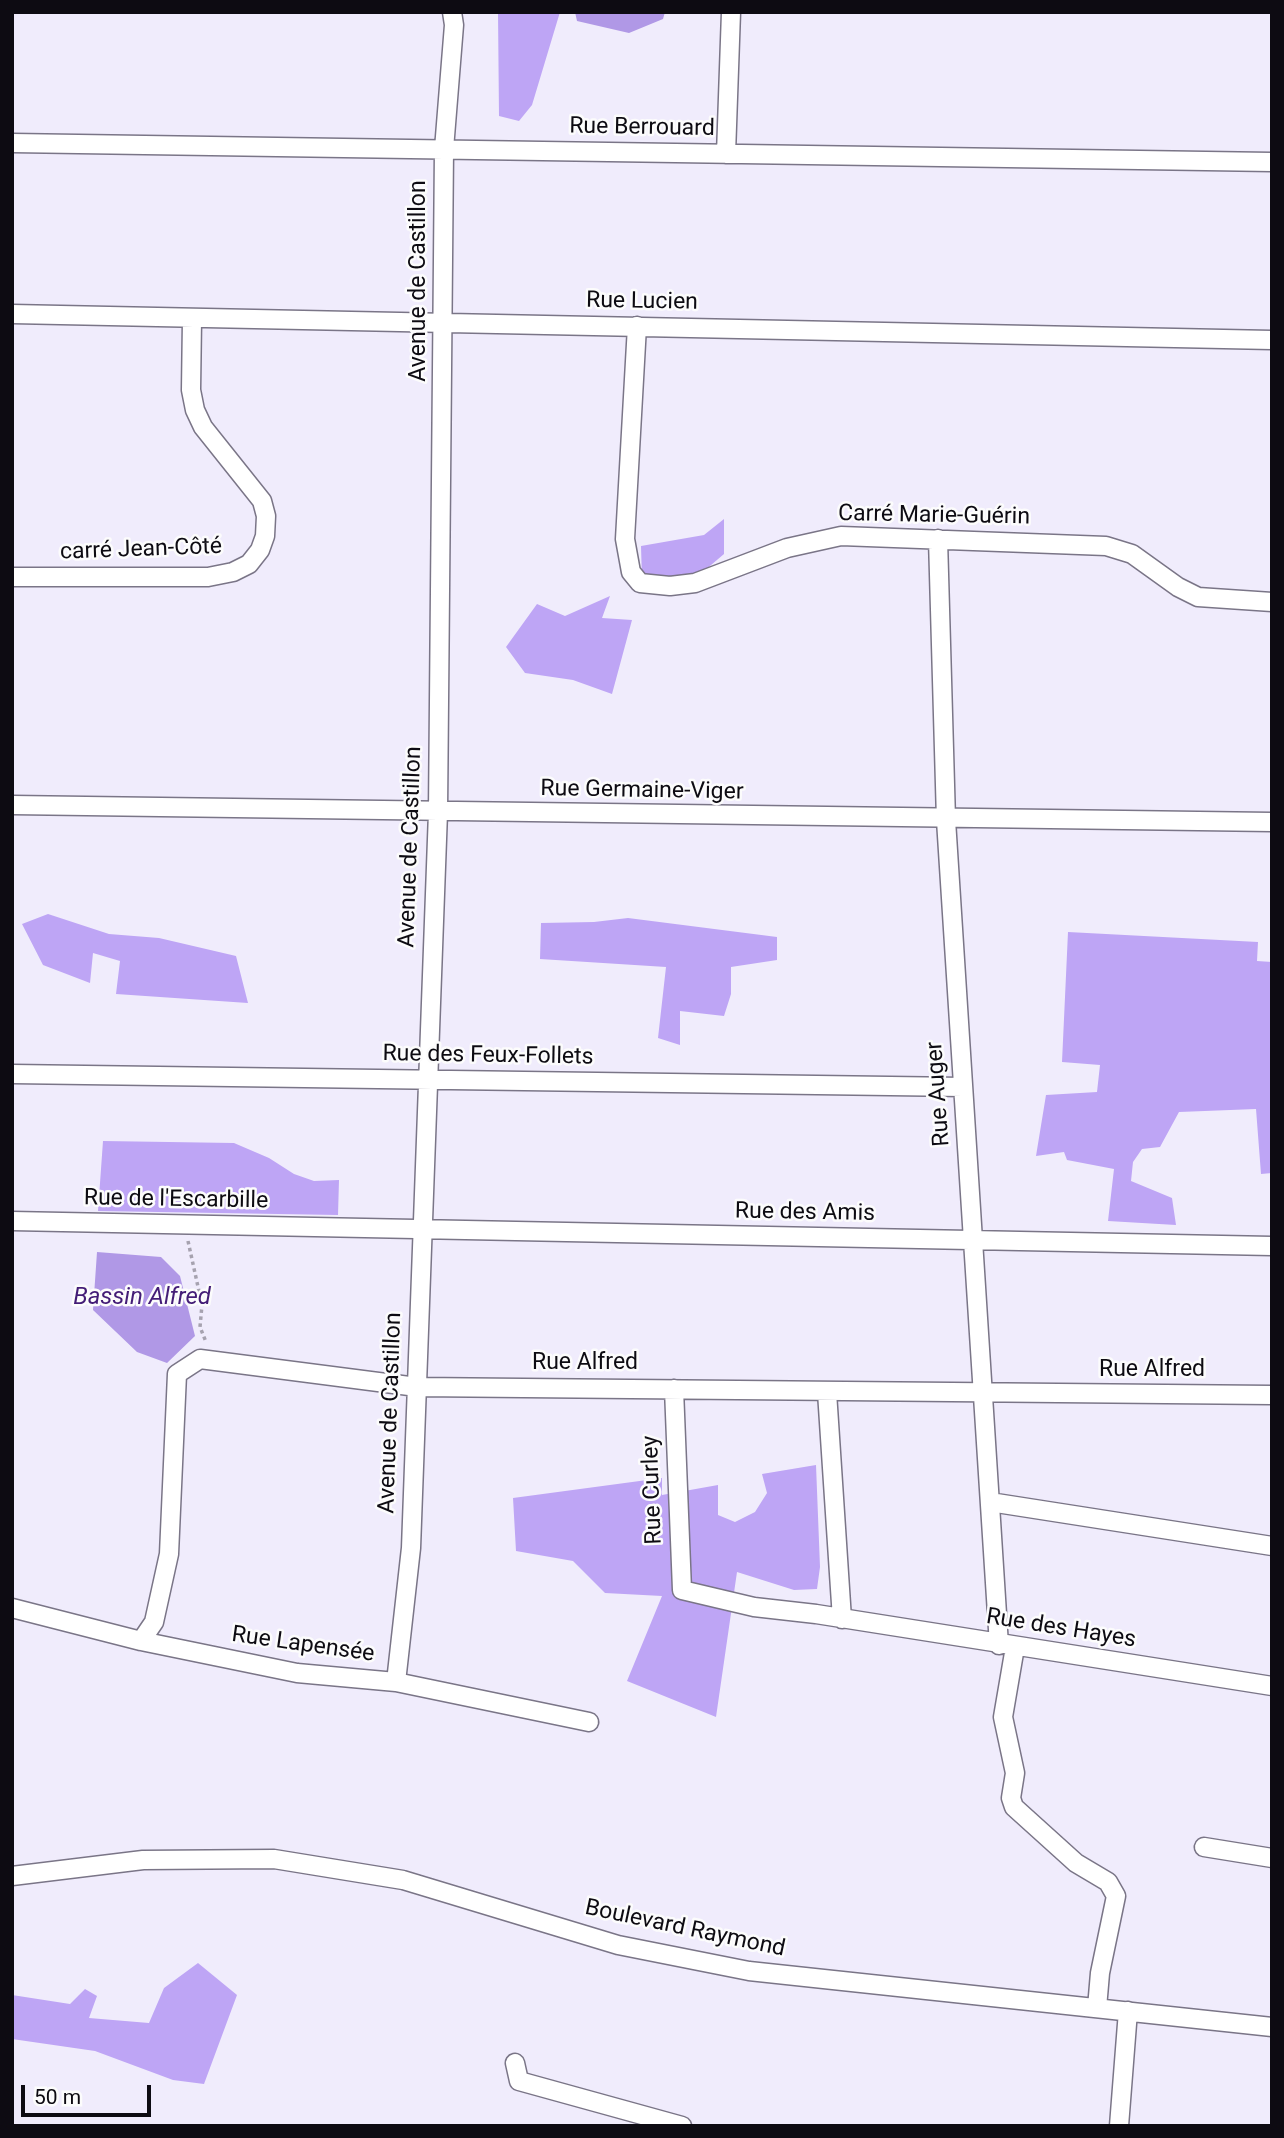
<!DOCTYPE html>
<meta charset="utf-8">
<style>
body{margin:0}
#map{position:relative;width:1284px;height:2138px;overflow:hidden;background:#f0ecfc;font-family:Roboto,sans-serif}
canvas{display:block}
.frame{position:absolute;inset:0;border:14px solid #0d0b12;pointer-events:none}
.scale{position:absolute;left:21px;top:2085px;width:130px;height:32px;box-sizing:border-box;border:4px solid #0d0b12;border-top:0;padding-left:9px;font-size:21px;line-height:24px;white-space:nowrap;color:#0d0b12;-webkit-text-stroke:5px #fcfcfc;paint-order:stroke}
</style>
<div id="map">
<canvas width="1284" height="2138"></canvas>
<div class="frame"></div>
<div class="scale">50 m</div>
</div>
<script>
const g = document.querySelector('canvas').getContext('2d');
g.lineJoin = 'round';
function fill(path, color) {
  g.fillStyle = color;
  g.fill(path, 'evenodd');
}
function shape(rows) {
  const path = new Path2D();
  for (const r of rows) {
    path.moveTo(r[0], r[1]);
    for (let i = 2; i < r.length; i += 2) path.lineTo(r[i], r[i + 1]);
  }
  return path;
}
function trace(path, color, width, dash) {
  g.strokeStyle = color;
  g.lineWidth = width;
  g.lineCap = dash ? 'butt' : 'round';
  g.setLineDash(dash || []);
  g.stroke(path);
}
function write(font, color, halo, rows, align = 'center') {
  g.font = font + ' Roboto,sans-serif';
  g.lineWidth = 5;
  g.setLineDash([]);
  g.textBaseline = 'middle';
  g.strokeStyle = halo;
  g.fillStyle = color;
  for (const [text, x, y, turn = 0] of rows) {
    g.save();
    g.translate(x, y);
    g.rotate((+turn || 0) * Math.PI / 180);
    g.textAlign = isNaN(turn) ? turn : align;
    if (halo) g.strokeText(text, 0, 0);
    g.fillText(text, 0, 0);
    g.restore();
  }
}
fill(shape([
 [498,12,560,12,532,105,519,121,499,116],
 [724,519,724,554,704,571,687,578,642,579,641,546,704,535],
 [610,596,602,618,632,620,612,694,573,680,525,673,506,647,537,604,565,616],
 [48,914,109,934,159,938,236,956,248,1003,116,994,120,961,93,953,90,983,43,965,22,924],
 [628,918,777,937,777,960,731,967,731,994,724,1016,680,1011,680,1045,658,1038,666,967,540,959,541,923,594,922],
 [1068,932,1258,942,1257,961,1272,962,1272,1173,1261,1174,1256,1109,1179,1112,1160,1147,1142,1149,1133,1162,1131,1181,1172,1198,1176,1225,1108,1221,1114,1169,1067,1160,1064,1152,1036,1156,1046,1095,1097,1092,1100,1065,1062,1062],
 [103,1141,234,1143,269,1158,294,1174,314,1181,339,1180,338,1215,98,1211],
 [816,1465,820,1567,817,1589,794,1590,737,1572,716,1717,627,1681,662,1596,605,1593,573,1561,516,1551,513,1498,662,1478,662,1495,718,1485,718,1515,735,1522,755,1512,767,1493,762,1474],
 [198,1963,237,1995,204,2084,173,2080,95,2051,12,2039,12,1995,70,2004,85,1989,97,1996,89,2018,149,2023,164,1988]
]), '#bea5f5');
fill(shape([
 [575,12,665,12,663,19,629,33,577,21],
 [97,1252,161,1257,180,1276,195,1336,167,1363,137,1352,93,1310]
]), '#b098e6');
const minor = shape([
 [12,143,1272,162],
 [726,154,731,12],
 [12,314,1272,340],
 [637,326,625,539,631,572,640,583,670,586,695,583,787,548,841,536,1106,546,1132,554,1178,587,1198,597,1272,602],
 [938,539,946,820,999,1645],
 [12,577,208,577,233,572,249,564,260,550,265,536,266,516,262,501,203,427,195,410,191,390,192,320],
 [12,805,1272,822],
 [12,1074,963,1087],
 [12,1221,1272,1246],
 [674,1389,682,1590,754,1607,816,1614,1272,1686],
 [827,1392,842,1619],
 [990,1502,1272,1546],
 [12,1608,141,1641,297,1673,396,1682,589,1722],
 [141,1641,154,1622,169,1554,177,1374,200,1359,417,1387,1272,1395],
 [1015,1647,1003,1717,1015,1773,1011,1798,1014,1807,1076,1863,1108,1882,1116,1896,1100,1973,1097,2008],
 [396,1682,411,1548,438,812,444,149,454,25,452,12],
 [1204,1847,1272,1858],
 [12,1876,143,1860,274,1859,403,1880,618,1945,749,1971,1272,2027],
 [515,2063,519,2081,682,2126],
 [1119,2126,1128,2011]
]);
trace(minor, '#7a7587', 21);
trace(shape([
 [188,1241,202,1305,200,1327,206,1342]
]), '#a6a2af', 3.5, [3.5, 3.5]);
trace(minor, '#fff', 18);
write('23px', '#0d0b12', '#fcfcfc', [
 ["Rue Berrouard",642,128,1],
 ["Avenue de Castillon",419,281,-90],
 ["Rue Lucien",642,302,1],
 ["Carré Marie-Guérin",934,516,1],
 ["carré Jean-Côté",141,550,-2],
 ["Rue Germaine-Viger",642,791,1],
 ["Avenue de Castillon",411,847,-88],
 ["Rue des Feux-Follets",488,1056,1],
 ["Rue Auger",939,1094,-94],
 ["Rue de l'Escarbille",176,1200,1],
 ["Rue des Amis",805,1213,1],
 ["Rue Alfred",585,1363],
 ["Rue Alfred",1152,1370],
 ["Avenue de Castillon",391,1413,-88],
 ["Rue Curley",653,1490,-92],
 ["Rue des Hayes",1061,1629,9],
 ["Rue Lapensée",303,1645,8],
 ["Boulevard Raymond",685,1929,12]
]);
write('italic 24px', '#431c76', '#fcfcfc', [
 ["Bassin Alfred",142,1298]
]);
</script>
